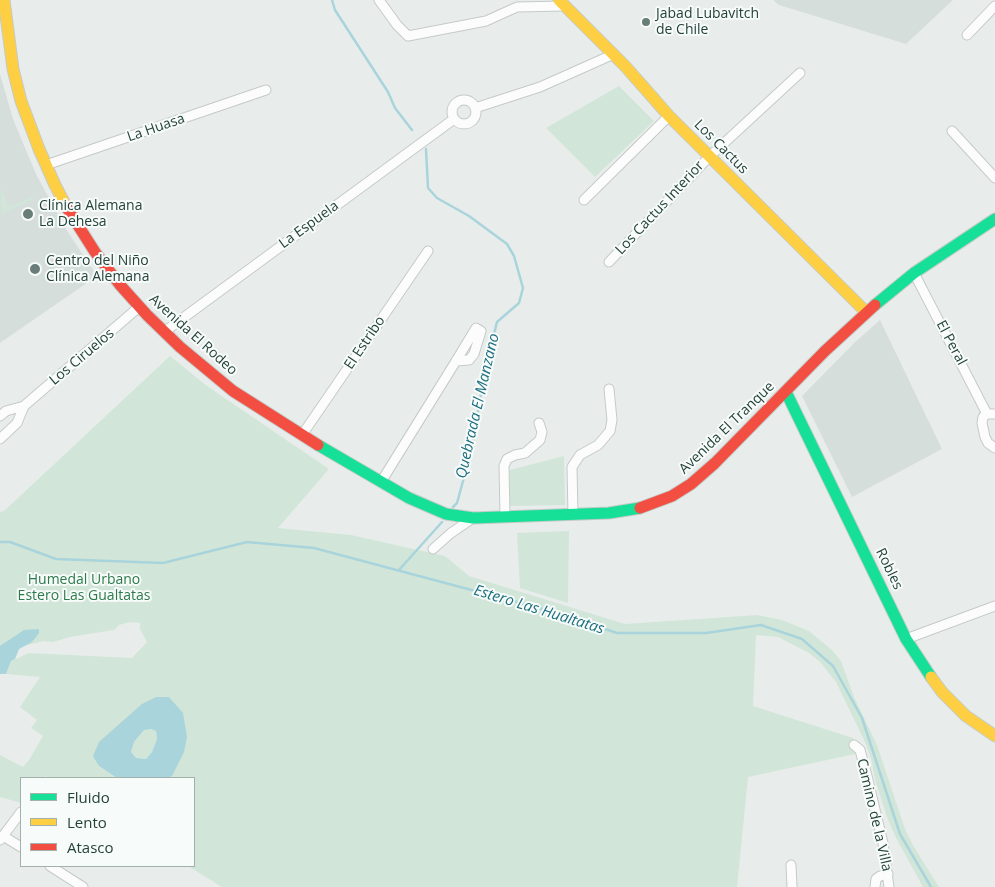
<!DOCTYPE html>
<meta charset="utf-8">
<style>
body{margin:0}
#map{position:relative;width:995px;height:887px;overflow:hidden;background:#e8edeb;font-family:"Open Sans",sans-serif}
canvas{display:block}
.legend{position:absolute;left:20px;top:777px;width:175px;height:90px;box-sizing:border-box;background:#f7fbf9;border:1px solid #a3b1ad;margin:0;padding:6px 9px;list-style:none;font-size:15px;color:#24423a}
.legend li{display:flex;align-items:center;gap:10px;height:25px}
.legend b{width:25px;border:1px solid #a3b1ad}
</style>
<div id="map">
<canvas width="995" height="887"></canvas>
<ul class="legend">
<li><b style="height:6px;background:#16e098"></b>Fluido</li>
<li><b style="height:6px;background:#ffcf43"></b>Lento</li>
<li><b style="height:6px;background:#f24e42"></b>Atasco</li>
</ul>
</div>
<script>
const g = document.querySelector('canvas').getContext('2d');
g.lineJoin = 'round';
function fill(path, color) {
  g.fillStyle = color;
  g.fill(path, 'evenodd');
}
function shape(rows) {
  const path = new Path2D();
  for (const r of rows) {
    if (r.length === 3) {
      path.moveTo(r[0] + r[2], r[1]);
      path.arc(r[0], r[1], r[2], 0, 2 * Math.PI);
      continue;
    }
    path.moveTo(r[0], r[1]);
    for (let i = 2; i < r.length; i += 2) path.lineTo(r[i], r[i + 1]);
  }
  return path;
}
function trace(path, color, width, dash) {
  g.strokeStyle = color;
  g.lineWidth = width;
  g.lineCap = dash ? 'butt' : 'round';
  g.setLineDash(dash || []);
  g.stroke(path);
}
function write(font, color, halo, rows, align = 'center') {
  g.font = font + ' "Open Sans",sans-serif';
  g.lineWidth = 4;
  g.setLineDash([]);
  g.textBaseline = 'middle';
  g.strokeStyle = halo;
  g.fillStyle = color;
  for (const [text, x, y, turn = 0] of rows) {
    g.save();
    g.translate(x, y);
    g.rotate((+turn || 0) * Math.PI / 180);
    g.textAlign = isNaN(turn) ? turn : align;
    if (halo) g.strokeText(text, 0, 0);
    g.fillText(text, 0, 0);
    g.restore();
  }
}
fill(shape([
 [773,0,953,0,906,44,779,5],
 [0,74,13,119,36,174,64,226,97,276,0,343],
 [880,320,942,449,852,497,802,396,854,343]
]), '#d6dedb');
fill(shape([
 [619,86,654,121,595,177,546,128],
 [1,188,9,207,32,197,33,200,1,214],
 [170,356,207,386,329,469,278,528,351,535,445,556,469,576,625,624,757,615,782,620,809,631,833,651,841,661,854,697,877,745,905,829,914,847,939,887,923,887,895,836,887,817,876,783,871,759,865,742,836,682,820,662,809,653,778,637,756,635,753,706,853,738,855,754,748,777,737,887,222,887,188,866,194,866,194,778,170,778,172,776,169,697,99,766,117,778,49,778,45,776,43,778,21,778,21,803,0,797,0,755,23,767,29,760,43,736,31,728,37,720,20,707,40,677,6,674,11,661,29,653,132,658,147,642,140,629,140,623,130,622,119,625,114,630,70,637,53,642,44,641,22,646,0,669,0,512,4,511],
 [564,456,565,505,509,506,510,470],
 [569,531,568,603,520,588,517,533],
 [151,729,156,731,157,739,152,752,146,759,136,758,131,752,134,742,144,730]
]), '#d1e6d8');
fill(shape([
 [39,629,39,633,32,642,19,649,15,659,11,661,6,674,0,674,0,646,24,630],
 [156,697,169,697,183,713,187,737,184,752,172,776,170,778,117,778,99,766,93,756,99,742,142,704],
 [151,729,156,731,157,739,152,752,146,759,136,758,131,752,134,742,144,730]
]), '#a9d4db');
trace(shape([
 [332,0,335,10,388,92,395,108,412,130],
 [426,149,428,188,437,198,469,216,507,244,514,256,523,288,519,303,497,322,486,365,471,452,457,503,453,507],
 [0,542,10,542,56,559,163,563,247,542,314,548,554,612,617,633,706,633,761,625,802,639,833,666,862,718,900,834,931,887],
 [399,570,442,522]
]), '#a9d4db', 2.5);
const street = shape([
 [379,0,397,25,408,36,486,21,517,7,564,6],
 [967,35,995,6],
 [464,112,12],
 [475,108,540,87,614,54],
 [952,131,995,178],
 [46,165,266,90],
 [584,200,669,116],
 [609,262,709,157,800,73],
 [914,273,987,414],
 [164,332,454,119],
 [995,414,987,414,983,417,982,423,985,437,988,443,995,448],
 [0,416,6,411,24,406,139,307],
 [302,435,428,251],
 [0,439,17,423,24,406],
 [381,482,456,361,476,328,481,331,474,354,469,360,456,361],
 [573,514,572,467,580,455,598,445,610,431,612,420,609,389],
 [505,516,504,466,507,459,515,455,525,453,540,440,542,432,539,423],
 [433,549,451,533,473,518],
 [906,639,995,606],
 [854,745,860,750,867,776,883,843,889,887],
 [3,836,21,847],
 [0,840,21,812],
 [791,865,792,887],
 [50,866,83,887],
 [875,887,876,879,880,876,888,874]
]);
const fast = shape([
 [875,305,914,273,995,219],
 [786,392,906,639,931,677],
 [318,445,409,498,446,514,473,518,609,513,640,508]
]);
const slow = shape([
 [4,0,13,69,21,101,39,149,55,185,67,208],
 [559,0,625,66,669,116,866,312],
 [931,677,942,692,966,716,995,736]
]);
const jam = shape([
 [67,208,95,252,120,285,147,315,180,347,233,391,318,445],
 [640,508,672,496,691,484,715,463,825,351,875,305]
]);
trace(street, '#c5cac8', 11);
trace(fast, '#c3cbc8', 13);
trace(slow, '#c3cbc8', 13);
trace(jam, '#c3cbc8', 13);
trace(street, '#fcfcfc', 9);
trace(fast, '#16e098', 11);
trace(slow, '#ffcf43', 11);
trace(jam, '#f24e42', 11);
for (const [x, y, r, color] of [
 [646,22,5,"#697e78"],
 [28,214,6,"#697e78"],
 [35,269,6,"#697e78"]
]) {
  const dot = new Path2D();
  dot.arc(x, y, r, 0, 2 * Math.PI);
  g.fillStyle = color;
  g.fill(dot);
  trace(dot, '#f7fbf9', 2);
}
write('14px', '#24423a', '#f7fbf9', [
 ["Jabad Lubavitch",656,14],
 ["de Chile",656,30],
 ["Clínica Alemana",39,206],
 ["La Dehesa",39,222],
 ["Centro del Niño",46,261],
 ["Clínica Alemana",46,277]
], 'left');
write('14px', '#24423a', '#f7fbf9', [
 ["La Huasa",156,128,-19],
 ["Los Cactus",721,147,45],
 ["Los Cactus Interior",660,208,-47],
 ["La Espuela",309,225,-36],
 ["Avenida El Rodeo",193,335,42],
 ["El Estribo",365,343,-56],
 ["El Peral",951,343,62],
 ["Los Ciruelos",82,357,-40],
 ["Avenida El Tranque",727,428,-44],
 ["Robles",889,569,64],
 ["Camino de la Villa",874,815,77]
]);
write('14px', '#2d7a4b', '#f7fbf9', [
 ["Humedal Urbano",84,580],
 ["Estero Las Gualtatas",84,596]
]);
write('italic 15px', '#1c6f80', '#f7fbf9', [
 ["Quebrada El Manzano",478,406,-77],
 ["Estero Las Hualtatas",539,610,17]
]);
</script>
